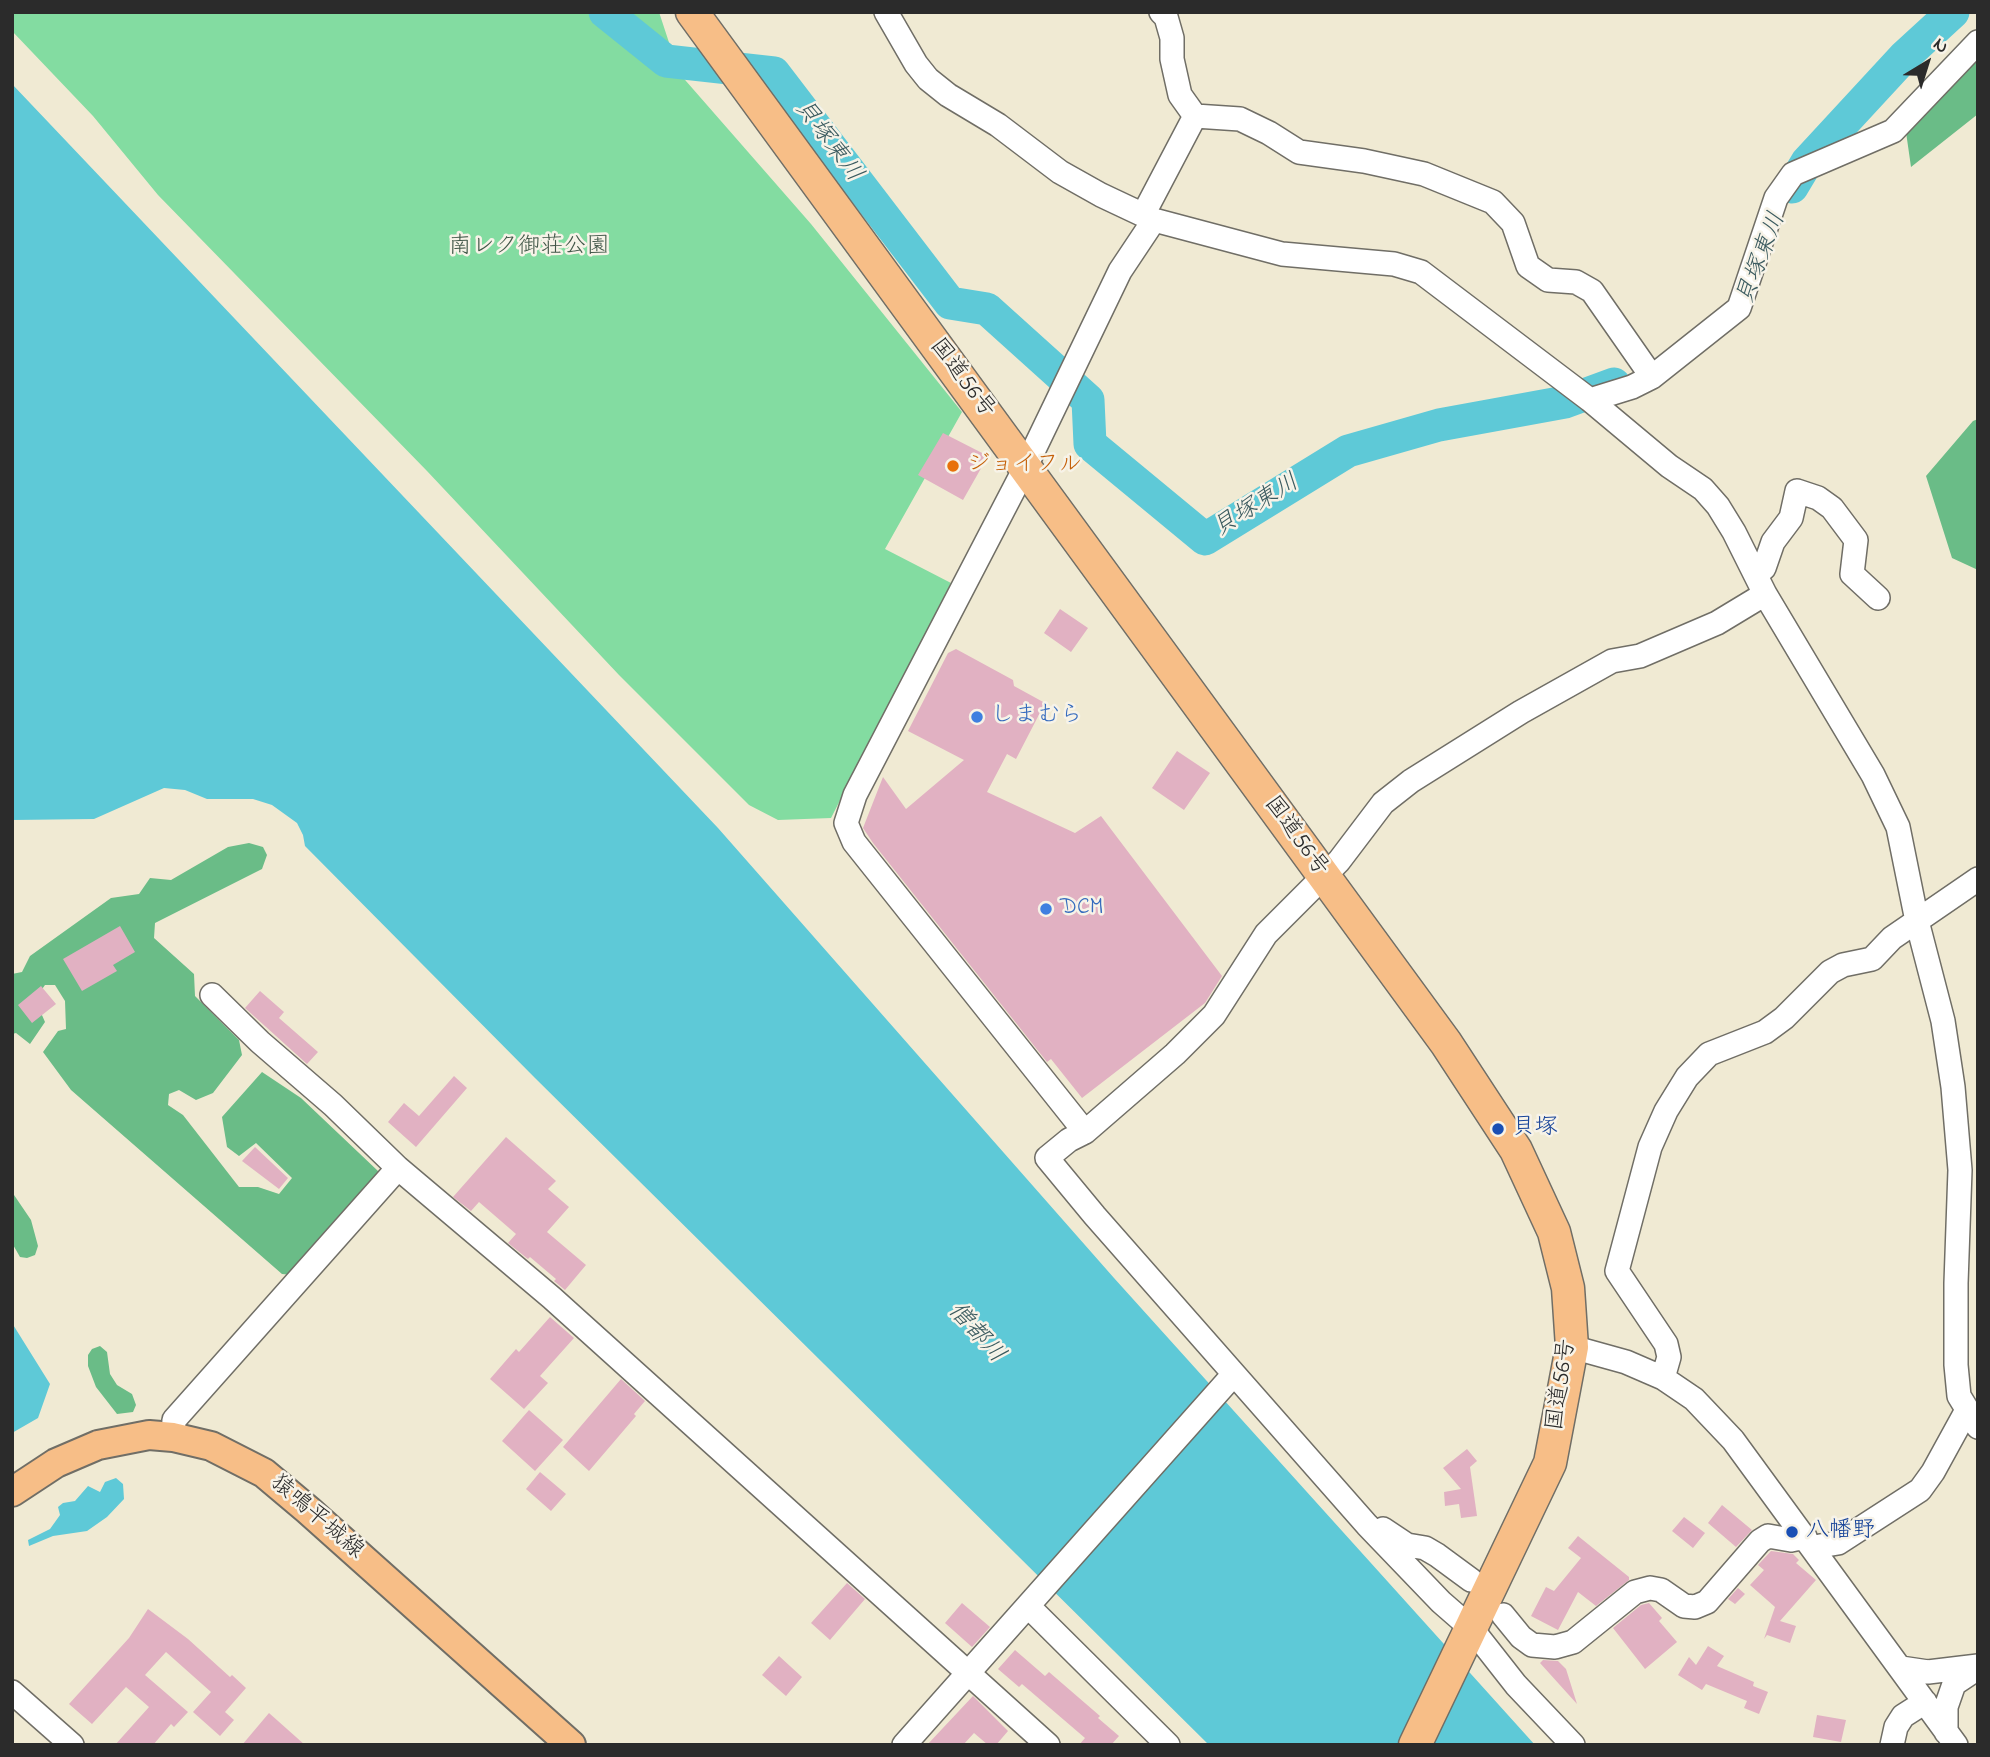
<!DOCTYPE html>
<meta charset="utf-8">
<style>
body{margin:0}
#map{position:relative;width:1990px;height:1757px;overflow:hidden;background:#f0ead3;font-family:"Indie Flower",sans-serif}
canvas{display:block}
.frame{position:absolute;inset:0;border:14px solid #2b2b2b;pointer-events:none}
.north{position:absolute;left:1892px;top:28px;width:70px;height:70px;-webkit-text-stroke:5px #f7f3e8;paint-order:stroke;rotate:38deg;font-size:19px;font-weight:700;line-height:28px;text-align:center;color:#2b2b2b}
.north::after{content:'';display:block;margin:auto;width:24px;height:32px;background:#2b2b2b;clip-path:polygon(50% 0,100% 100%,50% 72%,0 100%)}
</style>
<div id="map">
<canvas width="1990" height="1757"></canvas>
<div class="frame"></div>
<div class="north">N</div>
</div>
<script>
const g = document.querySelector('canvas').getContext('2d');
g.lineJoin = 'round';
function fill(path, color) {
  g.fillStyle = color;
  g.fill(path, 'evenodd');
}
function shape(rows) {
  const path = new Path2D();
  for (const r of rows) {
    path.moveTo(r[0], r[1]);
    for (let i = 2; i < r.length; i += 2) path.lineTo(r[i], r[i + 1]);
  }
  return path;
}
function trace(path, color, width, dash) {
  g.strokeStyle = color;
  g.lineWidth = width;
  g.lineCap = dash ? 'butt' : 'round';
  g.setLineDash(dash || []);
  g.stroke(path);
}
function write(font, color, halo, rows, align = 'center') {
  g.font = font + ' "Indie Flower","Klee One",sans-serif';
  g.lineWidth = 5;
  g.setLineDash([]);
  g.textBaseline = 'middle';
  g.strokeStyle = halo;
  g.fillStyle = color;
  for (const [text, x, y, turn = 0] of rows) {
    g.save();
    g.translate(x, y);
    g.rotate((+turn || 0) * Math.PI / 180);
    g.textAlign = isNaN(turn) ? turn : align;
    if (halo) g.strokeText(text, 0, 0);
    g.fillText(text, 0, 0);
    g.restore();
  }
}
fill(shape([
 [12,12,659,12,679,73,811,224,962,412,885,549,951,583,831,818,778,820,749,805,619,675,427,471,158,195,93,116,12,31]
]), '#83dca1');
fill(shape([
 [1978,49,1978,114,1911,167,1906,132],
 [1978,419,1978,570,1952,558,1926,476,1973,421],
 [249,843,263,847,267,855,262,869,155,923,154,938,194,974,195,996,239,1040,242,1055,213,1093,196,1100,179,1090,169,1094,168,1105,183,1115,239,1187,258,1187,279,1194,292,1178,256,1143,239,1156,227,1147,222,1117,262,1072,301,1098,378,1171,378,1179,293,1275,282,1274,71,1090,43,1052,58,1031,66,1029,65,1001,55,985,45,985,35,999,45,1022,30,1044,16,1033,12,1034,12,974,22,972,30,956,111,898,139,894,150,878,171,880,228,847],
 [12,1192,31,1220,38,1246,35,1255,27,1258,20,1257,12,1243],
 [100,1346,107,1352,110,1374,117,1385,132,1394,136,1405,133,1412,117,1414,96,1387,88,1366,88,1355,92,1349]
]), '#6abc87');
fill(shape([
 [12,84,718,828,1114,1278,1535,1745,1209,1745,535,1078,305,846,303,835,297,823,272,805,253,799,207,799,185,790,164,788,94,819,12,820],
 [12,1323,50,1384,38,1418,12,1433],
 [116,1478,123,1484,124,1499,107,1517,87,1531,53,1536,29,1546,28,1540,50,1529,60,1515,58,1507,63,1503,75,1501,88,1486,100,1492,105,1482]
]), '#5ec9d7');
trace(shape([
 [605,12,666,61,774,73,950,303,987,309,1088,400,1090,444,1205,539,1348,451,1439,425,1565,402,1614,384],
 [1792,187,1807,162,1904,57,1953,12]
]), '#5ec9d7', 33);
fill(shape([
 [943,433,988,456,963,500,918,475],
 [1060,609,1088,628,1071,652,1044,633],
 [956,649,1013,680,1014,686,1045,703,1016,759,1007,754,987,792,1075,833,1101,816,1222,976,1205,1003,1082,1098,1051,1059,1047,1062,873,843,863,828,883,777,906,809,964,760,908,731,948,653],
 [1177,751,1210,773,1184,810,1152,788],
 [120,926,135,952,113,965,117,971,82,991,63,959],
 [41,986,56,1004,32,1023,18,1005],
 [260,991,284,1012,279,1018,318,1052,307,1064,245,1008],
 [454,1076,467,1088,416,1147,388,1122,404,1103,419,1116],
 [506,1137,556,1181,548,1189,569,1207,547,1232,586,1265,565,1290,554,1281,556,1279,530,1257,528,1259,508,1243,516,1234,479,1202,471,1211,453,1197],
 [255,1147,288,1178,279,1189,242,1161],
 [550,1317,574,1338,540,1376,548,1383,524,1409,490,1379,516,1349,519,1352],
 [621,1379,645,1401,634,1414,636,1416,589,1471,563,1447],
 [529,1410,563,1440,535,1471,502,1441],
 [1467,1449,1477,1461,1470,1467,1477,1516,1461,1518,1459,1504,1445,1506,1444,1492,1461,1489,1443,1468],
 [540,1472,566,1494,551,1511,526,1489],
 [1722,1505,1752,1530,1736,1547,1708,1523],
 [1684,1517,1705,1533,1693,1548,1672,1531],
 [1578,1536,1629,1577,1629,1580,1596,1606,1578,1592,1558,1630,1531,1616,1546,1587,1554,1591,1581,1558,1568,1548],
 [1771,1551,1793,1554,1799,1560,1796,1563,1816,1580,1780,1621,1796,1626,1790,1643,1767,1635,1764,1639,1775,1607,1750,1585,1764,1570,1758,1565],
 [847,1583,865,1599,830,1640,811,1623],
 [1738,1588,1745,1594,1735,1604,1728,1599],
 [962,1603,990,1627,972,1647,945,1623],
 [1649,1603,1662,1618,1659,1621,1677,1642,1645,1669,1613,1628,1641,1605],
 [148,1609,188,1639,230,1677,232,1675,246,1688,225,1712,234,1720,220,1736,193,1712,211,1692,166,1652,145,1675,188,1712,174,1727,171,1724,153,1745,115,1745,149,1707,126,1687,92,1724,69,1704,129,1638],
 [1708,1646,1724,1656,1717,1666,1754,1682,1753,1686,1768,1692,1759,1714,1744,1708,1747,1701,1706,1684,1702,1690,1678,1675,1689,1657,1696,1665],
 [1015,1650,1045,1676,1049,1672,1100,1716,1098,1718,1119,1736,1111,1745,1079,1745,1085,1738,1022,1684,1019,1687,998,1669],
 [779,1656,802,1677,786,1696,762,1675],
 [1543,1660,1558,1661,1566,1669,1577,1704,1540,1663],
 [973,1696,1008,1731,996,1745,988,1745,974,1733,963,1745,927,1745],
 [269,1713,305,1745,242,1745],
 [1817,1715,1846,1720,1841,1742,1813,1737]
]), '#e1b1c2');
const minor = shape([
 [886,12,916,64,928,79,948,95,998,125,1060,172,1101,195,1154,220,1282,254,1394,264,1421,272,1590,400,1669,466,1703,489,1718,506,1734,532,1765,594,1873,775,1898,827,1917,921,1943,1021,1953,1087,1960,1170,1956,1283,1956,1365,1959,1396,1978,1427],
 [1161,12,1166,17,1172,38,1172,59,1180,95,1195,116],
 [1195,116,1240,119,1269,133,1299,152,1364,161,1424,174,1493,202,1513,223,1528,266,1548,280,1576,282,1592,291,1652,377],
 [1143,215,1195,116],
 [1590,400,1632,387,1652,377,1739,308,1776,198,1793,174,1893,131,1978,42],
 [1756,574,1764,568,1773,542,1791,518,1797,491,1818,498,1832,508,1856,540,1852,574,1878,598],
 [212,995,260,1042,333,1105,398,1168,552,1298,1048,1745],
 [1085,1132,854,842,846,823,855,795,1026,466,1120,271,1154,220],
 [1572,1347,1626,1362,1663,1378,1694,1399,1733,1440,1956,1745],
 [1663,1378,1669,1357,1666,1344,1617,1271,1650,1147,1666,1111,1687,1077,1709,1054,1765,1032,1784,1018,1830,972,1843,965,1872,959,1892,938,1978,879],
 [173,1437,174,1420,398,1168],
 [1383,1529,1407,1545,1425,1548,1437,1555,1471,1580],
 [1814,1550,1820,1546,1838,1543,1920,1490,1933,1472,1967,1410],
 [1028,1606,1168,1745],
 [1503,1615,1521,1637,1532,1645,1555,1647,1573,1642,1635,1592,1650,1588,1661,1590,1684,1606,1695,1607,1707,1602,1760,1541,1768,1536,1791,1540,1805,1537],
 [1901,1668,1928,1672,1978,1666],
 [12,1692,72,1745],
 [1946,1732,1946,1707,1954,1684,1978,1668],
 [904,1745,1234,1374],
 [1573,1745,1516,1685,1472,1629,1441,1602,1367,1525,1095,1216,1047,1158,1069,1140,1085,1132,1175,1054,1214,1015,1266,934,1339,861,1383,803,1411,781,1521,712,1612,661,1640,656,1717,623,1765,594],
 [1892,1745,1896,1727,1903,1716,1925,1702]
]);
const major = shape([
 [12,1492,56,1463,98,1445,149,1435,173,1437,211,1446,264,1473,308,1510,571,1745]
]);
const highway = shape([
 [692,12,1446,1043,1516,1150,1554,1232,1568,1288,1572,1347,1550,1463,1415,1745]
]);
trace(minor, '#706e66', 26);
trace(major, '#706e66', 32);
trace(highway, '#706e66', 35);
trace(minor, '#fff', 23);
trace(major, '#f7be87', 28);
trace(highway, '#f7be87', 32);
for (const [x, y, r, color] of [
 [953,466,7,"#e8710a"],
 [977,717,7,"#3f7fe0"],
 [1046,909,7,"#3f7fe0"],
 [1498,1129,7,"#1a4fb4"],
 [1792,1532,7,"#1a4fb4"]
]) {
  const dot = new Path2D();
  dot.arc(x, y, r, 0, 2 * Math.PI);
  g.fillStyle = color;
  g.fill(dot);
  trace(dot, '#f7f3e8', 2.5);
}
write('23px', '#415748', '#f7f3e8', [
 ["南レク御荘公園",529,248]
]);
write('23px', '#2b2b2b', '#f7f3e8', [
 ["国道56号",961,379,53],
 ["国道56号",1295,837,54],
 ["国道56号",1563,1385,-82],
 ["猿鳴平城線",316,1518,41]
]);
write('23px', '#c56008', '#f7f3e8', [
 ["ジョイフル",967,466]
], 'left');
write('23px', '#366cbe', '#f7f3e8', [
 ["しまむら",991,717],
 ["DCM",1060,909]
], 'left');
write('23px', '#164399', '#f7f3e8', [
 ["貝塚",1512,1129],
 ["八幡野",1806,1532]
], 'left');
write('italic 24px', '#3a5a5f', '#f7f3e8', [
 ["貝塚東川",827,142,53],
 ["貝塚東川",1763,259,-69],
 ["貝塚東川",1257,507,-32],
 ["僧都川",975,1334,48]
]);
</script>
